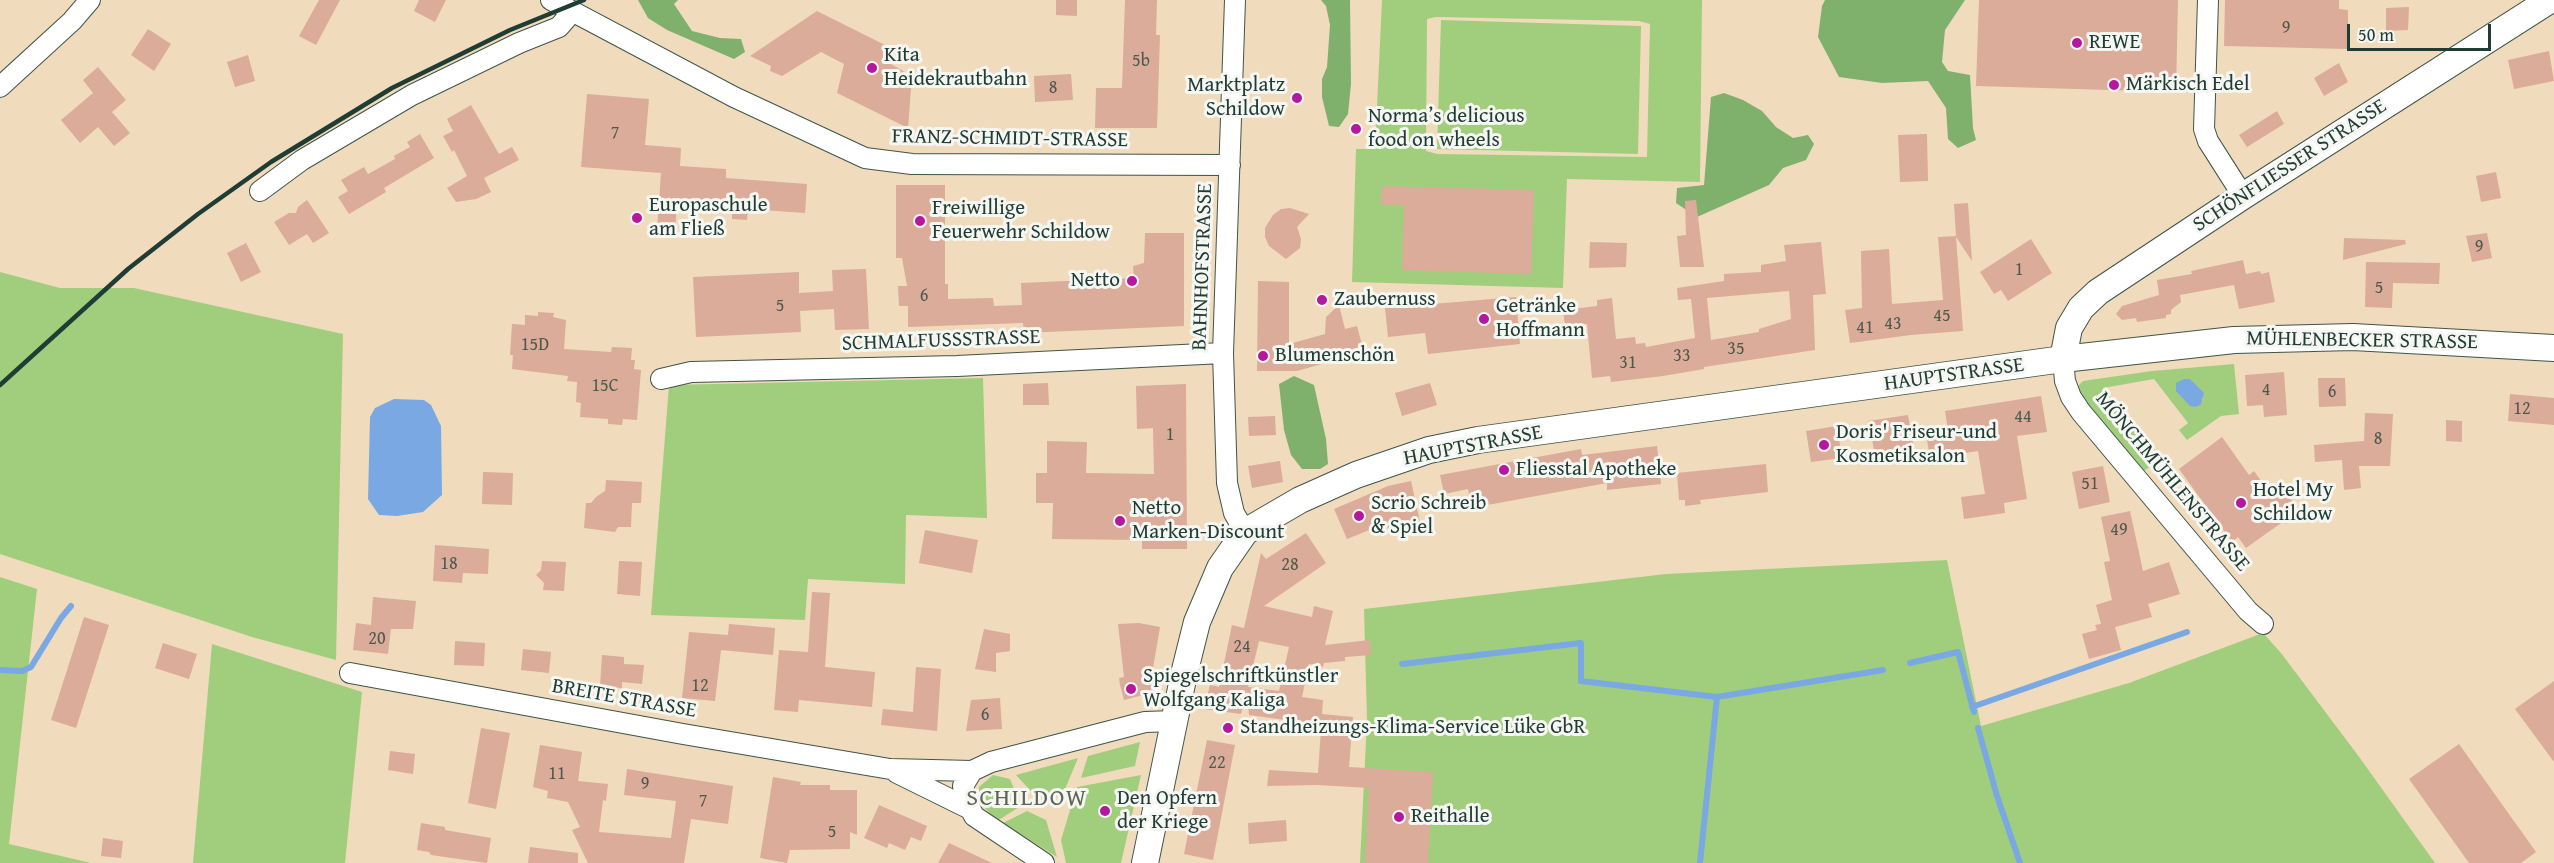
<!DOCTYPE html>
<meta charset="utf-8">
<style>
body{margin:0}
#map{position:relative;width:2554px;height:863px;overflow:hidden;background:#f1dbbd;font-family:"Gentium Book Plus",serif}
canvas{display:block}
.scale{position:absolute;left:2347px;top:24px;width:144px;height:27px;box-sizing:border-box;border:3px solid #1f3d34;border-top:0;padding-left:8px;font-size:18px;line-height:21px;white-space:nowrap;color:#1f3d34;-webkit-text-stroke:4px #f6f6f2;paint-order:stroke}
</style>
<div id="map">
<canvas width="2554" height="863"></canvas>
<div class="scale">50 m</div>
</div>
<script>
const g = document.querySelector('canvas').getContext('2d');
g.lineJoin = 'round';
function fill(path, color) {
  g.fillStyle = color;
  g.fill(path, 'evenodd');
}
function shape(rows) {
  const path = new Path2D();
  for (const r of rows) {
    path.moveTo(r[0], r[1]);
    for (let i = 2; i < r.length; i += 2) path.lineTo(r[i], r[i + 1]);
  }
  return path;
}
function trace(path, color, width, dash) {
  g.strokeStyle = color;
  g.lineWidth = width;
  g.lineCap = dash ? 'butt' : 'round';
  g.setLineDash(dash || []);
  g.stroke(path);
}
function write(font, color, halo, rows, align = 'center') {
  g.font = font + ' "Gentium Book Plus",serif';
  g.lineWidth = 6;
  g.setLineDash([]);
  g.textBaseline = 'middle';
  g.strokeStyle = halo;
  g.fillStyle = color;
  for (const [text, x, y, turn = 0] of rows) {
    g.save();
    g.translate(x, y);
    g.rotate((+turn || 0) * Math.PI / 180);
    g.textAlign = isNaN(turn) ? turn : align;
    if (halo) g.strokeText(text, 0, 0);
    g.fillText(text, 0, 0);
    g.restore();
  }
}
fill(shape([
 [1382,0,1702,0,1700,182,1567,179,1563,288,1352,282,1356,149,1375,149],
 [1436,17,1639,21,1650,24,1647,157,1437,154,1426,151,1427,19],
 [1441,20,1641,26,1638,154,1437,149],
 [0,272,60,288,134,288,343,334,336,660,252,637,0,554],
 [2234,364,2239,414,2221,416,2187,440,2179,430,2188,423,2154,379,2103,388,2159,460,2144,471,2082,397,2079,390,2079,385,2083,381,2152,371],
 [2190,379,2203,399,2196,407],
 [983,378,987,518,906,515,905,584,808,579,805,620,651,615,669,385],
 [1947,560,1981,726,2129,683,2263,633,2281,653,2357,754,2435,863,1360,863,1367,720,1364,609,1666,574],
 [0,577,37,589,9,844,91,863,0,863],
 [212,644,362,692,345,863,193,863],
 [1140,742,1135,766,1081,778,1088,756],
 [1078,758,1063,794,1041,802,1016,775],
 [993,775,1010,779,1021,806,997,821,983,806,979,796,979,787],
 [1141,775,1121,863,1066,863,1061,840,1077,787],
 [1027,811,1046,820,1057,857,1003,823]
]), '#a1ce7c');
fill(shape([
 [638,0,678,0,674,4,692,31,720,38,741,39,745,52,734,59,667,30,648,18],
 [1321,0,1350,0,1351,84,1348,114,1339,127,1329,126,1322,97,1322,79,1327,67,1330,25,1326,6],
 [1825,0,1965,0,1945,30,1942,62,1948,71,1970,75,1973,128,1976,140,1958,148,1948,139,1946,108,1928,81,1882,83,1839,77,1818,37,1822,6],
 [1724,93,1743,100,1762,111,1776,127,1793,138,1808,135,1814,144,1806,160,1783,168,1769,185,1697,217,1676,203,1677,188,1704,185,1711,97],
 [1294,376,1314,385,1326,439,1328,464,1320,469,1302,469,1291,455,1284,430,1279,384]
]), '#80b16c');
fill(shape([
 [2184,379,2190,379,2204,393,2201,404,2196,407,2190,406,2176,391,2176,383],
 [394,399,424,400,431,405,441,426,442,495,423,512,397,516,379,515,368,499,370,417,375,408]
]), '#79a8e3');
trace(shape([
 [1910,663,1958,652,1974,712],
 [1402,664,1581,643,1581,681,1717,697,1700,863],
 [0,670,22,671,31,667,61,618,71,606],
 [1717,697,1883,670],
 [1972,707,2187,632],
 [1978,728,1997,796,2020,863]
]), '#79a8e3', 6);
fill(shape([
 [319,0,340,0,316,45,299,36],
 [419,0,446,0,435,22,414,11],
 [1056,0,1077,0,1077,16,1056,15],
 [1125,0,1157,0,1156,35,1160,35,1157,128,1095,128,1096,88,1122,88],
 [1979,0,2178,0,2176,92,1976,86],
 [2225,0,2339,0,2339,9,2348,10,2348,49,2224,46],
 [2409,7,2408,30,2386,31,2386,8],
 [817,11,895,50,889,63,912,76,908,128,837,93,844,64,821,52,782,76,770,71,771,66,750,56],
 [148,29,171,44,154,71,131,55],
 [2549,51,2554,81,2514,89,2508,60],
 [248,55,255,81,235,87,227,62],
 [2339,63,2348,82,2324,96,2314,78],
 [98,67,126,100,112,112,130,133,114,146,98,127,80,143,61,120,93,93,83,80],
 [1071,74,1073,100,1035,102,1034,76],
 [587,94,649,99,645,145,681,148,680,166,726,169,726,178,807,184,805,213,748,209,747,220,732,219,732,207,677,204,675,230,657,229,661,173,581,167],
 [471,105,499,154,512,147,519,160,484,178,491,192,476,199,456,202,447,188,467,176,454,150,452,152,443,136,453,131,447,119],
 [2277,111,2284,124,2247,147,2239,135],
 [420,134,434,158,384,188,386,192,349,214,338,197,348,191,341,180,364,167,368,174,395,159,394,156,410,147,407,142],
 [1927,134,1928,181,1900,182,1898,135],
 [2496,172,2501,198,2481,202,2476,176],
 [896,185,945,185,945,284,948,284,948,299,993,298,994,306,1022,305,1021,283,1134,278,1133,266,1144,263,1145,233,1184,233,1184,326,1024,333,1023,323,908,327,908,306,899,306,898,286,907,286,902,258,896,258],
 [1382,186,1534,190,1531,274,1402,270,1404,205,1381,205],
 [307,200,329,233,313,243,307,234,289,245,274,222,289,213,296,213,298,207],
 [1696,200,1704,267,1680,267,1677,236,1686,235,1685,201],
 [1968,203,1972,261,1956,237,1963,331,1911,335,1850,343,1845,310,1862,308,1861,251,1889,249,1892,304,1943,300,1938,237,1956,236,1954,204],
 [1290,208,1309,214,1297,227,1301,239,1300,248,1286,259,1269,246,1265,237,1265,228,1273,215,1281,209],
 [2487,233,2492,258,2472,262,2466,236],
 [2344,238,2405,240,2406,244,2343,260],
 [2031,239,2052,273,2008,301,2001,290,1994,294,1980,272],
 [1590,242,1627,243,1626,267,1589,268],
 [1821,242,1826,294,1813,295,1815,350,1704,367,1704,369,1663,376,1611,382,1610,376,1592,378,1587,324,1565,326,1563,310,1597,306,1597,300,1612,298,1616,339,1635,337,1636,344,1645,343,1646,347,1695,338,1691,299,1678,300,1677,288,1724,281,1724,274,1761,272,1761,265,1786,261,1784,245],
 [1789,291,1791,319,1759,329,1759,332,1711,340,1707,298],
 [246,243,261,272,241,282,227,253],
 [2243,260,2246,274,2260,271,2261,274,2269,272,2275,302,2239,309,2234,285,2180,295,2181,302,2171,310,2171,314,2166,315,2166,318,2137,322,2136,318,2122,320,2116,314,2122,306,2159,295,2157,280,2192,274,2191,271],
 [2366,262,2440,263,2439,284,2393,283,2392,308,2365,307],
 [866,269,869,329,835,330,834,309,800,311,801,332,696,337,693,277,799,272,799,293,833,291,832,270],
 [1258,281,1289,282,1289,344,1325,334,1326,317,1339,305,1345,329,1357,326,1364,352,1297,371,1257,371],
 [1516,297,1520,344,1428,354,1425,333,1388,337,1385,308],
 [538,312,554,313,553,317,566,320,564,349,611,352,612,347,632,348,631,360,635,360,634,369,641,370,637,420,623,419,622,425,608,424,608,419,580,417,581,403,576,402,577,382,567,381,568,376,512,369,513,355,510,355,512,324,525,325,525,315,538,316],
 [2284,372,2287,415,2264,417,2263,405,2247,406,2245,375],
 [2318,378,2345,378,2346,406,2319,407],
 [1048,383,1049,405,1023,405,1023,384],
 [1430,383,1437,405,1402,416,1395,393],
 [1186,384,1187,549,1142,549,1142,540,1052,539,1053,503,1036,503,1036,473,1047,473,1047,441,1087,442,1086,473,1154,474,1153,428,1137,429,1136,386],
 [2510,394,2554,398,2554,425,2508,421],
 [2041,396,2047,432,2017,436,2027,499,2004,503,2005,513,1964,519,1961,497,1985,494,1978,451,1930,458,1927,440,1949,436,1945,411],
 [2365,413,2393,414,2390,466,2359,466,2361,488,2344,490,2342,460,2315,462,2314,445,2364,441],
 [1908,415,1914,448,1875,454,1868,421],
 [1275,416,1276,435,1249,436,1248,417],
 [2446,420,2462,421,2462,442,2446,441],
 [1837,426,1842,458,1811,462,1806,431],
 [2222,437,2249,475,2254,471,2273,498,2284,490,2301,513,2286,524,2284,521,2246,548,2238,537,2232,542,2179,469],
 [1657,446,1661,484,1607,490,1607,483,1471,508,1468,489,1444,494,1440,475,1581,449,1582,455],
 [1280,461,1283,482,1252,488,1248,466],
 [1766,464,1768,492,1700,500,1701,504,1685,506,1685,500,1679,500,1677,473],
 [2103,466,2110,502,2079,509,2072,472],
 [483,472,513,473,512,505,482,504],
 [606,480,642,482,641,503,632,503,631,527,618,527,615,532,584,528,586,503,591,503,596,497,605,491],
 [1411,481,1422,531,1389,535,1387,523,1347,539,1334,509,1388,486],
 [2130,511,2143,571,2169,562,2180,594,2148,604,2152,617,2115,627,2121,650,2089,659,2082,634,2097,630,2095,625,2101,624,2096,605,2112,600,2104,562,2110,561,2101,517],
 [925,530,978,540,972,573,919,563],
 [1306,533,1326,563,1264,606,1312,617,1314,606,1333,611,1325,645,1370,640,1371,655,1345,657,1345,661,1324,663,1323,667,1309,664,1302,697,1323,700,1322,714,1353,717,1349,767,1433,772,1428,863,1365,863,1369,788,1317,785,1267,786,1269,770,1318,773,1322,715,1321,725,1249,715,1247,690,1241,714,1204,709,1210,685,1219,687,1232,625,1244,628,1261,553,1266,559],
 [1259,641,1289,647,1279,691,1248,687],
 [435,545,489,549,488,574,463,573,462,583,433,581],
 [542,561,566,562,564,591,543,590,544,583,536,575,541,570],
 [619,561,642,562,640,596,617,594],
 [812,592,830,593,825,667,875,672,872,707,799,700,798,712,774,710,779,650,808,652],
 [373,597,416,601,413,629,391,629,388,654,353,650,356,623,371,625],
 [84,617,109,625,76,728,51,720],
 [1139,623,1160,627,1153,668,1159,688,1150,690,1151,693,1124,700,1120,685,1119,678,1124,677,1118,624],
 [729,624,775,628,773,655,721,650,715,701,682,698,689,632,728,635],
 [984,629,1010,634,1010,651,996,653,996,672,975,669],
 [455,641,485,643,484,666,454,665],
 [163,643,197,654,189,679,155,668],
 [523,649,551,652,549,673,521,670],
 [602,655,624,657,624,664,644,665,642,684,622,682,622,688,600,686],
 [916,667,941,669,937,731,881,725,883,709,913,712],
 [2554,681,2554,762,2515,709],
 [1000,698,1002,729,966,731,971,700],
 [481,728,510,733,496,809,468,803],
 [1207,740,1235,745,1213,860,1184,854],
 [2459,744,2536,852,2521,863,2469,863,2409,779],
 [540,745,582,752,578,781,608,784,606,801,603,800,599,832,671,838,676,801,624,795,627,769,733,786,728,824,691,819,684,863,588,863,572,830,580,827,568,802,547,798,548,791,533,787],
 [390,751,415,754,413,774,388,770],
 [773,777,801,782,800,785,830,785,830,790,857,790,857,835,850,832,850,849,790,850,787,863,760,858],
 [879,805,927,826,921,841,911,837,905,850,889,843,887,848,864,838],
 [1286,820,1287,841,1249,844,1248,823],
 [421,823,445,827,445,830,491,838,487,863,431,855,429,852,417,850],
 [103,838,123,841,121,858,101,856],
 [949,843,992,863,938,863],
 [530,847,578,853,578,863,528,863]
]), '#daac99');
const minor = shape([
 [551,0,734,97,865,158,912,164,1230,165],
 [1235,0,1223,353,1227,483,1234,513,1245,532],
 [2208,0,2204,129,2208,141,2243,196],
 [0,87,72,21,90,0],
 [260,191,302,160,412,95,519,43,559,27,572,12],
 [2063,359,2065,381,2071,397,2081,412,2248,611,2263,624],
 [661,379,691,372,957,366,1223,353],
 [350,673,683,734,890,769,972,771,991,762,1145,722,1175,721],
 [972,771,963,786,967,802,974,816,1044,863],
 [897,773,970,809]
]);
const major = shape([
 [2063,359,2069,328,2081,308,2098,292,2243,196,2550,0],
 [1145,863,1184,674,1197,622,1220,568,1245,532,1300,500,1356,475,1429,450,1478,440,2063,359,2234,340,2353,337,2554,348]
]);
trace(minor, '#3e5549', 22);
trace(major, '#3e5549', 28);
trace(minor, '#fff', 20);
trace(major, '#fff', 26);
trace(shape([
 [0,385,128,269,198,214,271,162,392,88,510,30,584,0]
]), '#1f3d34', 4.5);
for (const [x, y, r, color] of [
 [2077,43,6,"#b5179e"],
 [872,68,6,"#b5179e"],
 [2114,85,6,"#b5179e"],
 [1297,98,6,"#b5179e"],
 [1356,129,6,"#b5179e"],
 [637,218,6,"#b5179e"],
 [920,221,6,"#b5179e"],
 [1132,281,6,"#b5179e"],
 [1322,300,6,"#b5179e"],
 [1484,319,6,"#b5179e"],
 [1263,356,6,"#b5179e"],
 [1824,445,6,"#b5179e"],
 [1504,470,6,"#b5179e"],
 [2241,503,6,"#b5179e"],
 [1359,516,6,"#b5179e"],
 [1120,521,6,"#b5179e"],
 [1131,689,6,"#b5179e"],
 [1228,728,6,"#b5179e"],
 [1105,811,6,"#b5179e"],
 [1399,817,6,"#b5179e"]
]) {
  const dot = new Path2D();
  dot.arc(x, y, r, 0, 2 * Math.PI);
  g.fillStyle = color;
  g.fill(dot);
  trace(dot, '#f6f6f2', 2);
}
write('18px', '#4e594d', null, [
 ["9",2286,28],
 ["5b",1141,61],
 ["8",1053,88],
 ["7",615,133],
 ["9",2479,247],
 ["1",2019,270],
 ["5",2379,288],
 ["6",924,296],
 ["5",780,306],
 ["45",1942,316],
 ["43",1893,324],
 ["41",1865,328],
 ["15D",535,345],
 ["35",1736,349],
 ["33",1682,356],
 ["31",1628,363],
 ["15C",605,386],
 ["4",2266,390],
 ["6",2332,392],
 ["12",2522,409],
 ["44",2023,417],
 ["1",1170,435],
 ["8",2378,439],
 ["51",2090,484],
 ["49",2119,530],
 ["18",449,564],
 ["28",1290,565],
 ["20",377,639],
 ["24",1242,647],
 ["12",700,686],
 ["6",985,715],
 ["22",1217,763],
 ["11",557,774],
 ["9",645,784],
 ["7",703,801],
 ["5",832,832]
]);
write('21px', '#1f3d34', '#f6f6f2', [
 ["REWE",2089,43],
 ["Kita",884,56],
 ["Heidekrautbahn",884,80],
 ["Märkisch Edel",2126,85],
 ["Marktplatz",1285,86,"right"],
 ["Schildow",1285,110,"right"],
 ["Norma’s delicious",1368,117],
 ["food on wheels",1368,141],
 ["Europaschule",649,206],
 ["am Fließ",649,230],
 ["Freiwillige",932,209],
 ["Feuerwehr Schildow",932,233],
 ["Netto",1120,281,"right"],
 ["Zaubernuss",1334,300],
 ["Getränke",1496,307],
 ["Hoffmann",1496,331],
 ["Blumenschön",1275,356],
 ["Doris' Friseur-und",1836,433],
 ["Kosmetiksalon",1836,457],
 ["Fliesstal Apotheke",1516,470],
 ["Hotel My",2253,491],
 ["Schildow",2253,515],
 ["Scrio Schreib",1371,504],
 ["& Spiel",1371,528],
 ["Netto",1132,509],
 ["Marken-Discount",1132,533],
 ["Spiegelschriftkünstler",1143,677],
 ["Wolfgang Kaliga",1143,701],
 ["Standheizungs-Klima-Service Lüke GbR",1240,728],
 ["Den Opfern",1117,799],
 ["der Kriege",1117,823],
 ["Reithalle",1411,817]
], 'left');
write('21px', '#1f3d34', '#f6f6f2', [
 ["FRANZ-SCHMIDT-STRASSE",1010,139,1],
 ["SCHÖNFLIESSER STRASSE",2290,166,-33],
 ["BAHNHOFSTRASSE",1203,267,-88],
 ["SCHMALFUSSSTRASSE",941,341,-2],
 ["MÜHLENBECKER STRASSE",2362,341,1],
 ["HAUPTSTRASSE",1954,375,-8],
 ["HAUPTSTRASSE",1473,446,-11],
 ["MÖNCHMÜHLENSTRASSE",2172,482,50],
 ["BREITE STRASSE",624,699,10]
]);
g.letterSpacing = '1.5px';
write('24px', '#606457', '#f6f6f2', [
 ["SCHILDOW",1027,799]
]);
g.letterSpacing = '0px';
</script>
